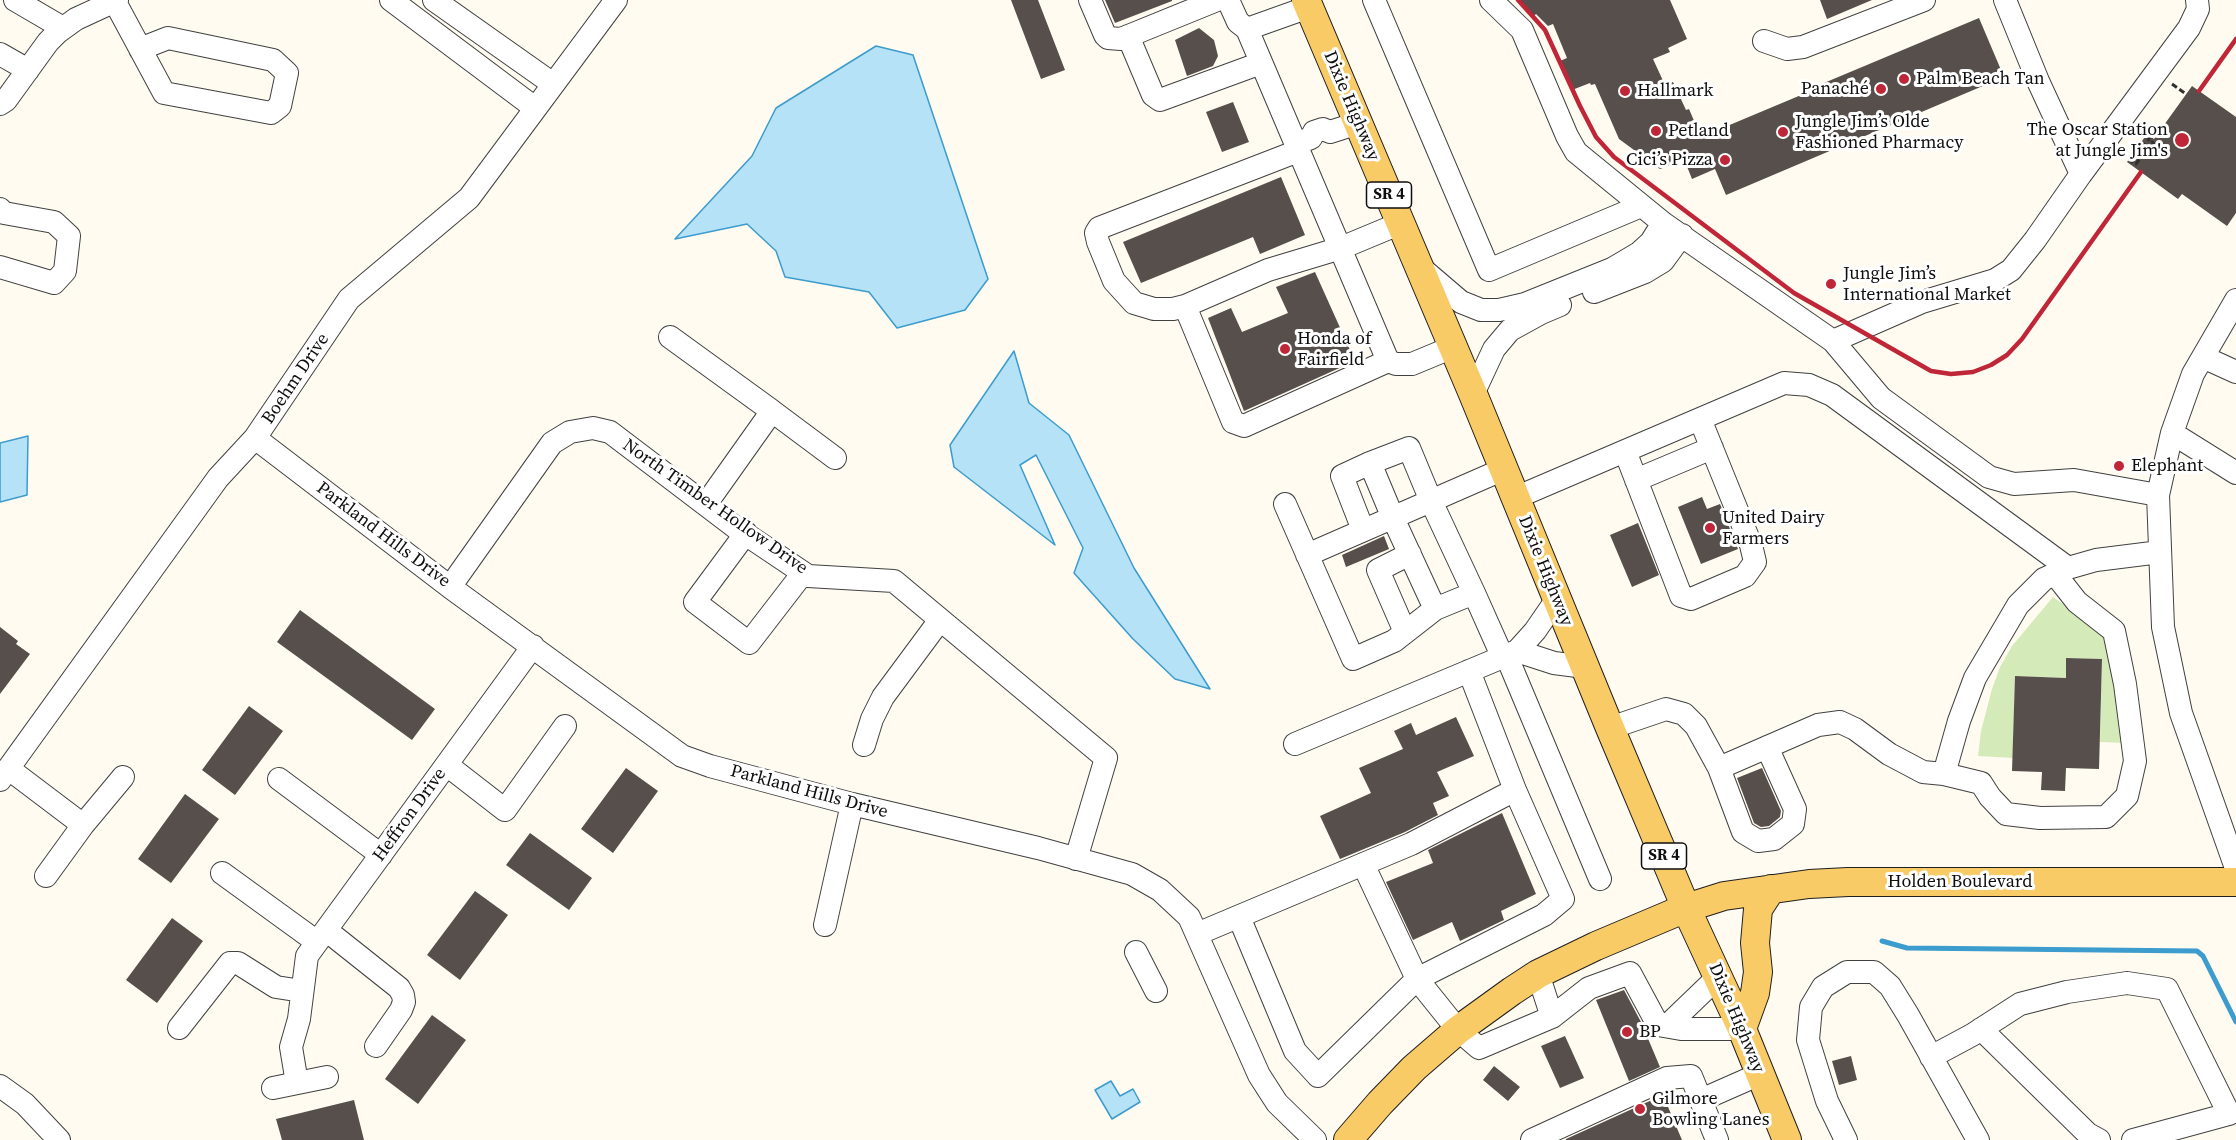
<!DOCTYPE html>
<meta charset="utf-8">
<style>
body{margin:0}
canvas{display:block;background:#fffbf0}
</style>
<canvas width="2236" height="1140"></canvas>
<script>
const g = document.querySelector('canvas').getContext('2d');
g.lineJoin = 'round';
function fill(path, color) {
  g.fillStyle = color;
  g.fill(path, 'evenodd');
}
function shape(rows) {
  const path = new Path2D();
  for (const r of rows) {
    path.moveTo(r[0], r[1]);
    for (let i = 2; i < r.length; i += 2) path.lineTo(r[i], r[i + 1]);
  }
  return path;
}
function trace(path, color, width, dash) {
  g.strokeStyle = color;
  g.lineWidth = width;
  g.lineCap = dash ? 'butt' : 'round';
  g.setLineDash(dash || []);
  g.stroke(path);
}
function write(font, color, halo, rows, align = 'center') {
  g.font = font + ' "Source Serif 4",serif';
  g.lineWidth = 6;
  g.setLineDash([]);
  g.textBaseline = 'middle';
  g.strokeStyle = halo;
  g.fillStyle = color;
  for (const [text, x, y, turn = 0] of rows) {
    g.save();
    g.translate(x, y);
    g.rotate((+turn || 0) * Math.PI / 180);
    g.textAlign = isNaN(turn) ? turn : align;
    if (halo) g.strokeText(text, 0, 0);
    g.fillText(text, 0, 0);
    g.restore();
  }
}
fill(shape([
 [2053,597,2100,630,2110,644,2125,743,2100,742,2102,659,2067,658,2066,678,2015,676,2013,758,1978,756,1981,731,1992,689,2000,667,2012,646]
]), '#d5eab9');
const water = shape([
 [876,46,913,55,988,279,965,310,897,328,869,292,785,277,776,251,747,224,675,239,752,156,776,108,876,46],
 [1014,351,1029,403,1069,435,1134,568,1210,689,1175,679,1133,639,1074,573,1083,548,1036,455,1020,465,1055,545,954,467,950,445,1014,351],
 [28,436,27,495,0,502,0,443,28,436],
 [1111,1081,1120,1096,1133,1089,1140,1102,1112,1119,1095,1090,1111,1081]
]);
fill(water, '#b5e2f6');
trace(water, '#3c9ccd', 1.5);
trace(shape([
 [1882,941,1907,948,2197,951,2203,956,2236,1022]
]), '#3c9ccd', 5);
fill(shape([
 [1011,0,1038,0,1065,70,1041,79],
 [1105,0,1172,0,1172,1,1115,23],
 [1518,0,1670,0,1687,39,1668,48,1670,52,1653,59,1665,85,1673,82,1686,110,1689,109,1701,137,1813,90,1812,88,1979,18,2004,77,1726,195,1715,169,1692,179,1684,159,1660,169,1619,139,1595,84,1591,85,1590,83,1572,90,1560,61,1567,58,1553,24,1548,26,1536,14,1534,16],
 [1820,0,1872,0,1827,19],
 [1199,28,1214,40,1218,56,1213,66,1187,76,1175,40],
 [2192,86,2236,117,2236,213,2227,226,2182,194,2178,199,2127,162,2147,134,2154,139],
 [1233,102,1249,142,1222,152,1206,112],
 [1281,177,1305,235,1260,254,1253,237,1141,283,1123,242],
 [1315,272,1355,361,1244,411,1208,318,1231,308,1242,332,1288,313,1276,287],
 [1702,497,1707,509,1720,504,1738,549,1701,564,1678,507],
 [1638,523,1659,575,1632,587,1610,535],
 [1384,536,1389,549,1346,567,1342,555],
 [300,610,435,709,412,740,277,642],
 [0,627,18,641,16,644,30,654,0,694],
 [2066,658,2102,659,2099,769,2066,768,2065,791,2041,790,2042,772,2012,771,2015,676,2066,678],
 [249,706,283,731,235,795,202,770],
 [1456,717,1474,756,1437,772,1449,796,1433,803,1438,815,1405,832,1340,859,1320,816,1371,793,1359,768,1403,749,1394,731,1411,723,1416,735],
 [626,768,658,791,613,853,581,829],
 [1762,768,1781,811,1780,817,1769,826,1761,827,1754,823,1737,778],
 [185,794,219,819,171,883,138,859],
 [1502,813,1536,894,1501,911,1504,920,1460,941,1452,922,1413,940,1386,882,1433,863,1428,850],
 [530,833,592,878,569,910,506,865],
 [475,891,508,915,460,980,427,955],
 [172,918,203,941,157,1003,126,980],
 [1624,990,1641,1022,1660,1067,1629,1081,1596,1000],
 [432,1015,466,1040,418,1104,385,1079],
 [1565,1036,1584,1078,1560,1088,1541,1046],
 [1851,1056,1857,1080,1839,1085,1832,1061],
 [1494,1066,1520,1087,1508,1101,1483,1080],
 [1663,1095,1682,1140,1566,1140,1566,1139],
 [354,1100,364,1140,282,1140,276,1119]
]), '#574f4b');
const minor = shape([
 [15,0,63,28],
 [391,0,535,108],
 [434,0,553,84],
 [1090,0,1105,35,1108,38,1121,39,1217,0],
 [1228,0,1238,22,1247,29,1309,7],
 [1374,0,1489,270,1641,206],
 [1491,0,1522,30,1567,136,1576,152,1663,223,1833,341,1881,398,1989,477,2014,484,2074,480,2158,495],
 [2005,0,2038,81,2081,174],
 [115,2,164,93,271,113,280,106,287,73,273,60,168,38,140,49],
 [1247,29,1388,361,1396,364,1412,364,1453,347],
 [1128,36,1153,95,1160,100,1261,63],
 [1764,41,1787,49,1803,47,1924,0],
 [0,54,28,70],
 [0,104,6,100,48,42,58,32,76,19,117,0],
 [1295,144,1311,138,1314,132,1323,129,1330,132,1358,123],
 [0,209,4,213,54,222,69,236,65,271,54,283,0,267],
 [1420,267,1461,302,1481,310,1499,310,1525,304,1612,269,1639,253,1651,242,1663,223],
 [1594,292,1645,272,1663,261,1682,235],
 [2236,300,2193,374,2172,433,2158,495,2163,627,2181,713,2236,868],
 [1185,306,1173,309,1154,309,1134,303,1114,281,1098,242,1096,233,1099,228,1298,151],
 [670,337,772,411,706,504],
 [1833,341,1922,302,1995,280,2011,270,2035,240,2081,174,2189,28,2198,9,2197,0],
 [2203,357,2236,372],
 [1388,361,1244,426,1233,422,1185,306,1268,270,1341,248,1401,223],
 [1473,394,1494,349,1510,330,1541,313,1560,305],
 [772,411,835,458],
 [2172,433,2236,473],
 [255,438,450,587,682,756,710,766,852,804,1038,848,1132,874,1160,890,1189,917,1259,1075,1277,1103,1315,1140],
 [1625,451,1681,596,1691,599,1745,576,1755,562,1751,545,1700,419],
 [1636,480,1712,448],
 [1515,498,1784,383,1809,385,1832,395,2068,568],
 [1285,504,1353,659,1394,641,1435,609],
 [1363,530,1342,476,1370,463],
 [746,533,695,602,749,643,803,573],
 [1307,555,1504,469],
 [450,587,552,443,570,432,593,428,610,432,735,527,808,576,894,581,1106,758,1076,859],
 [1474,593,1435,609,1393,518,1370,463,1409,448,1431,501,1474,593,1503,658],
 [1405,632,1378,570,1410,554],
 [1517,651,1554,663,1585,667],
 [1507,657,1600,879],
 [1469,671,1515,790],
 [1610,728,1666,709,1684,714,1696,726,1719,768,1818,725,1840,722,1855,729,1889,754,1923,772,1944,774,1981,783,1990,797,2006,814,2040,818,2106,817,2127,796,2135,761,2125,684,2114,631,2077,602,2055,574],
 [1295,744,1517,651,1535,631,1557,599],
 [864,745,872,719,883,697,940,620],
 [447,765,505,810,565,726],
 [1719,768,1743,832,1758,841,1774,839,1793,824,1795,809,1767,747],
 [9,769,83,825,123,777],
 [1944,774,1959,721,1975,678,2018,605,2044,579,2068,568,2096,560,2160,552],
 [279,779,381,855],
 [0,780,218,478,255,438,349,299,469,198,616,0],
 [1363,864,1417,979,1458,1030,1479,1048,1552,1017,1589,988,1630,973,1658,1025,1681,1029,1742,1029],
 [222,873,317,942],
 [46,876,83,825],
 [825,925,852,804],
 [326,930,399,988,403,995,404,1002,401,1010,376,1046],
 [1197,934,1411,844,1515,790,1563,899,1544,915,1417,979,1318,1076,1295,1051,1239,917],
 [1136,952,1156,991],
 [1538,974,1552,1017],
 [1668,1025,1719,976],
 [179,1028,230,963,238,963,276,987,302,991],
 [1981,1029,2088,1134,2099,1140],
 [1931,1057,1972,1035,2020,1004,2067,992,2127,983,2167,989,2229,1114,2133,1140],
 [297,1083,291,1047,299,1019,307,956,533,646],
 [0,1086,25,1104,59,1140],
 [273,1088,327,1077],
 [1701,1100,1760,1074],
 [1532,1140,1667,1078,1691,1076,1717,1140],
 [1846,1140,1827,1101,1808,1040,1811,1007,1823,987,1847,972,1874,972,1890,986,1908,1015,1978,1140]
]);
const major = shape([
 [1306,0,1473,394,1610,728,1686,908,1742,1029,1787,1140],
 [1742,1029,1755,993,1758,972,1755,943,1758,909,1771,889],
 [1348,1140,1380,1103,1414,1068,1458,1030,1512,991,1538,974,1596,946,1686,908,1724,896,1809,884,1848,882,2236,882]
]);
trace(minor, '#414141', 24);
trace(major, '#1f1f1f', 30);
trace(shape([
 [2172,84,2186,94],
 [2151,136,2132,162,2136,164,2152,142,2156,145]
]), '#303030', 3, [6, 3]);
trace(minor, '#fff', 22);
trace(major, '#f8cb67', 28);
trace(shape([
 [1518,0,1545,30,1580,106,1596,137,1614,157,1794,293,1931,371,1951,374,1973,372,1991,365,2007,355,2022,339,2141,172],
 [2199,91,2236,39]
]), '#bf2637', 4.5);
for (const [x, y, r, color] of [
 [1904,79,6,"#bf2637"],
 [1881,89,6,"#bf2637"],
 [1625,91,6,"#bf2637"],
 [1656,131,6,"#bf2637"],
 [1783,132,6,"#bf2637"],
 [2182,140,8,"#bf2637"],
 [1725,160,6,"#bf2637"],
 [1831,284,6,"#bf2637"],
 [1285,349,6,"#bf2637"],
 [2119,466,6,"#bf2637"],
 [1710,528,6,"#bf2637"],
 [1627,1032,6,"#bf2637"],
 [1640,1109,6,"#bf2637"]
]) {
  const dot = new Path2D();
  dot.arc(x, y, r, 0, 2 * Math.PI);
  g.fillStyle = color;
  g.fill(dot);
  trace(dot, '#fff', 2);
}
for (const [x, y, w] of [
 [1389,195,45],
 [1664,856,45]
]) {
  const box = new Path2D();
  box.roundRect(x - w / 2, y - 13, w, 26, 4.5);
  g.fillStyle = '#fff';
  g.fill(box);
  trace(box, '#0e0e0e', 1.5);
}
write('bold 16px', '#0e0e0e', null, [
 ["SR 4",1389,195],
 ["SR 4",1664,856]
]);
write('18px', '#0e0e0e', '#fff', [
 ["Palm Beach Tan",1916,79],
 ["Panaché",1869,89,"right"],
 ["Hallmark",1637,91],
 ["Jungle Jim’s Olde",1795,122],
 ["Fashioned Pharmacy",1795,143],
 ["The Oscar Station",2168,130,"right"],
 ["at Jungle Jim's",2168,151,"right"],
 ["Petland",1668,131],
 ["Cici’s Pizza",1713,160,"right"],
 ["Jungle Jim’s",1843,274],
 ["International Market",1843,295],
 ["Honda of",1297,339],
 ["Fairfield",1297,360],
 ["Elephant",2131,466],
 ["United Dairy",1722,518],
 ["Farmers",1722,539],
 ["BP",1639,1032],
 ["Gilmore",1652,1099],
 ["Bowling Lanes",1652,1120]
], 'left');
write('18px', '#0e0e0e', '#fff', [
 ["Dixie Highway",1351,106,67],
 ["Boehm Drive",296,379,-56],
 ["North Timber Hollow Drive",715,507,35],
 ["Parkland Hills Drive",383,535,37],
 ["Dixie Highway",1545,571,68],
 ["Parkland Hills Drive",809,792,15],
 ["Heffron Drive",410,815,-54],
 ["Holden Boulevard",1960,882],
 ["Dixie Highway",1736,1018,67]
]);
</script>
